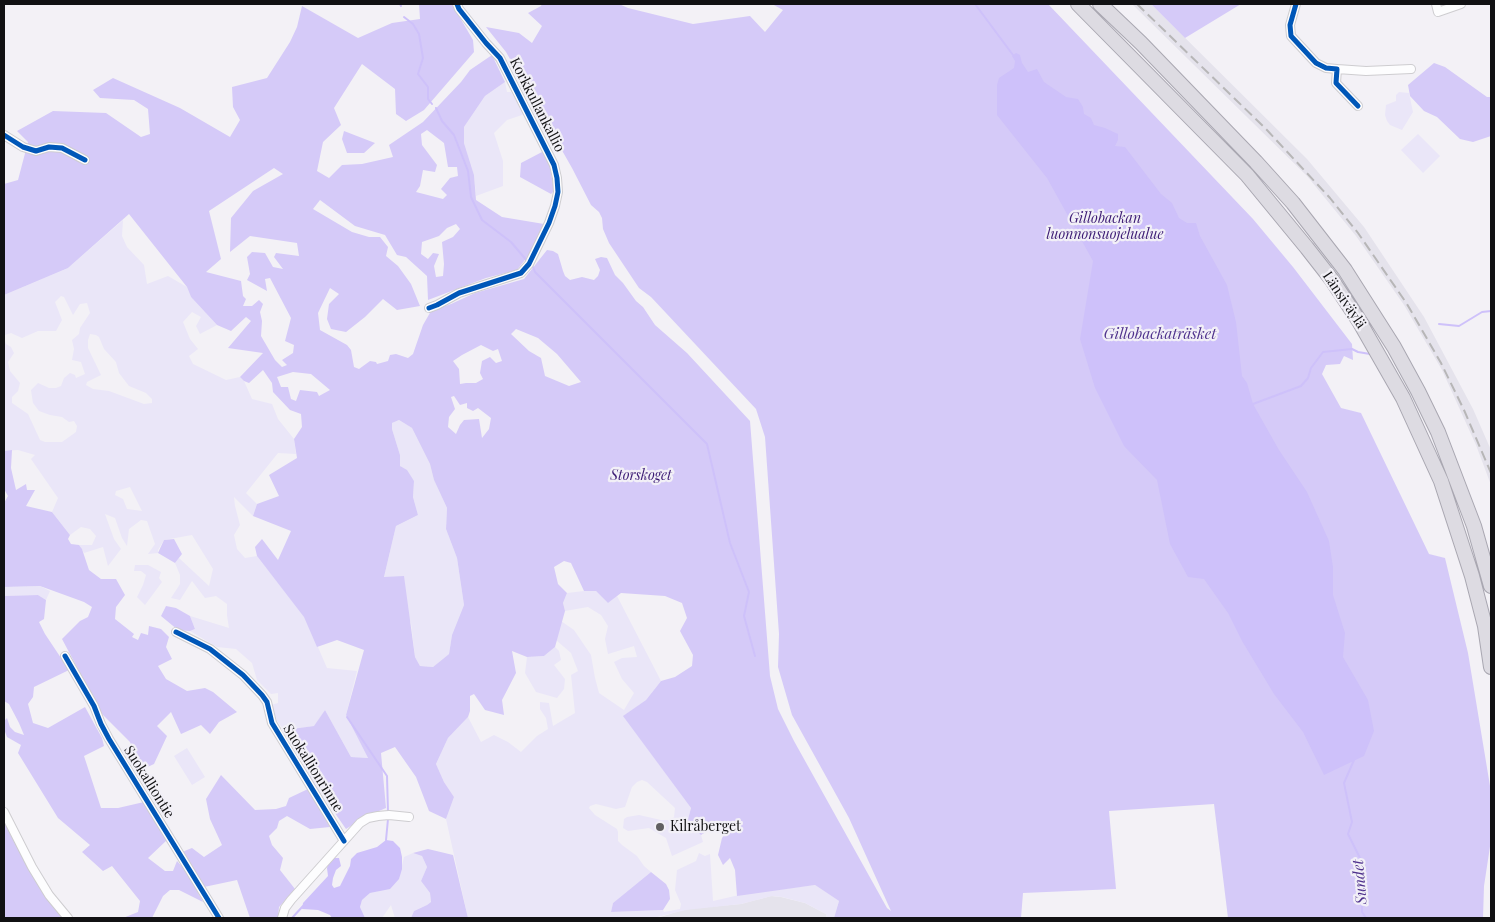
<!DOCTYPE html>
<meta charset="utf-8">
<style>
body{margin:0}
#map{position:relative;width:1495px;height:922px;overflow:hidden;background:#f3f1f6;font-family:"Playfair Display",serif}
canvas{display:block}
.frame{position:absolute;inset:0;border:5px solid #111113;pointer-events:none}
</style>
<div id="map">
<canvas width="1495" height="922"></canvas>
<div class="frame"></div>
</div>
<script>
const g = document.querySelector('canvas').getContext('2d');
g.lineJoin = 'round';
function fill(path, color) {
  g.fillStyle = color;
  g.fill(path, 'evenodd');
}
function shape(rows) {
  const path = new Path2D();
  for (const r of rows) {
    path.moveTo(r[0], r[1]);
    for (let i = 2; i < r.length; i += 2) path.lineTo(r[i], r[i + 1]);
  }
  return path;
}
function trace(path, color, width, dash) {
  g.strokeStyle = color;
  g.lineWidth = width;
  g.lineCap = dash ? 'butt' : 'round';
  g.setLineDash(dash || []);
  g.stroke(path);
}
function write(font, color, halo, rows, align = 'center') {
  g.font = font + ' "Playfair Display",serif';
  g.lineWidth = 4.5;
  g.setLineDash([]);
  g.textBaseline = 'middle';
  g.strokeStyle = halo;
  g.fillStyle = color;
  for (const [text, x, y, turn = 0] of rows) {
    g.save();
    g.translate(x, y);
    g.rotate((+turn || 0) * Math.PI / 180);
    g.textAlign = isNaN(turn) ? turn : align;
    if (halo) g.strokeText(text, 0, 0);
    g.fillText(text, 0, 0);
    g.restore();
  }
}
fill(shape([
 [1132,4,1151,4,1307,159,1364,227,1424,317,1473,409,1491,450,1491,485,1476,445,1442,370,1404,305,1356,236,1307,176],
 [771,896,781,897,805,903,826,914,827,918,657,918,686,909,741,904]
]), '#e5e3ec');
fill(shape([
 [505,82,507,92,511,92,525,114,507,120,494,133,503,161,503,186,476,196,474,175,464,143,464,127,485,96],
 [1399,92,1409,93,1413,112,1402,130,1390,125,1387,121,1385,115,1386,105,1396,101,1396,95],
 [1418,134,1440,156,1423,173,1401,150],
 [123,220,122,236,127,247,144,265,147,284,168,276,187,287,191,297,217,325,200,334,196,326,201,317,192,312,183,322,190,339,198,349,189,356,193,364,226,380,240,377,244,381,252,399,272,404,278,419,294,439,296,454,278,453,246,493,257,504,253,516,234,497,235,506,240,525,234,535,237,549,245,558,257,556,305,617,327,668,357,671,346,715,368,758,351,757,325,710,315,726,284,730,277,721,271,705,278,703,278,693,271,694,257,680,252,663,236,649,217,647,190,631,195,629,190,616,229,628,227,615,227,604,216,596,205,598,192,581,180,600,171,598,180,584,180,575,175,563,179,558,209,586,213,569,192,535,164,540,158,550,158,553,148,554,155,544,147,521,141,520,129,529,127,546,122,538,115,518,105,514,114,539,121,549,108,566,103,547,84,553,79,545,92,545,96,536,90,529,81,527,70,535,52,512,58,498,31,459,35,455,18,450,4,451,4,295,68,268],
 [61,296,64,297,73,315,80,304,87,303,90,313,80,328,79,334,72,340,74,349,72,360,81,362,85,374,76,378,75,375,70,373,64,378,61,386,56,388,49,388,38,383,31,390,33,403,39,411,50,415,62,417,69,422,74,421,77,426,76,432,62,442,45,442,40,440,28,414,12,403,12,397,18,391,20,383,10,371,8,362,14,353,11,347,6,344,4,338,5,335,11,333,22,338,38,331,56,331,62,320,55,302],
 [90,334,96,335,99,337,104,349,116,362,119,373,129,386,146,393,152,399,152,403,144,404,109,391,93,389,86,385,87,382,101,375,88,348,88,340],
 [130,487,142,511,127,509,123,499,115,495,116,491],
 [399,420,412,428,430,464,434,480,447,508,446,529,457,558,464,605,452,635,449,654,433,667,420,666,415,657,411,623,384,577,396,526,418,515,413,497,414,481,400,466,400,455,392,429,392,423],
 [135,565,148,565,161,572,159,578,162,582,145,605,137,597,143,585,146,575,141,571,134,571],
 [40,586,50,591,46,600,38,595,4,596,4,587],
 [584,591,596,591,608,603,617,596,661,681,646,700,624,716,691,808,687,823,701,835,703,842,672,856,666,838,649,828,628,831,623,828,624,819,627,817,639,815,661,820,671,820,674,817,675,808,647,782,642,780,637,782,632,787,625,807,616,809,596,804,590,806,589,808,595,815,617,829,618,832,618,841,622,845,637,856,644,866,651,872,613,903,611,912,663,910,664,912,680,909,681,904,675,890,677,870,696,861,699,853,705,856,710,854,713,901,748,893,815,885,839,901,834,918,827,918,826,914,805,903,782,897,772,896,741,904,686,910,653,918,468,918,446,819,454,797,444,782,436,764,448,738,468,717,481,742,494,735,508,742,521,752,537,736,548,729,546,718,540,709,540,702,549,703,553,726,575,713,571,675,578,671,571,653,556,640,561,621,574,630,591,655,595,678,599,693,624,710,634,693,622,679,614,662,622,658,637,657,634,646,608,654,605,639,608,626,601,615,588,607,565,611,563,603,567,593],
 [555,647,559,651,561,660,554,665,565,679,564,689,557,698,536,692,525,673,527,657,544,656],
 [187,748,205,777,192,785,174,756],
 [413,853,422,856,427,867,421,881,430,893,431,902,427,905,414,911,411,918,395,918,391,905,382,918,365,918,360,907,362,900,370,893,379,891,399,878,404,857]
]), '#eae6f8');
fill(shape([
 [419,4,452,4,473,40,474,52,424,110,406,121,396,114,395,89,362,64,334,108,341,125,323,142,317,171,329,178,342,165,362,164,393,157,389,145,423,122,461,82,470,70,492,55,505,82,485,96,464,127,464,143,474,175,476,200,502,217,544,224,532,251,517,270,486,278,428,300,427,276,406,257,397,255,385,235,355,226,320,200,313,209,352,232,369,237,380,237,388,247,386,256,398,266,411,284,420,306,397,310,383,299,365,317,346,332,331,329,327,319,329,304,339,294,330,288,318,313,320,330,347,345,351,350,354,367,359,369,370,361,376,362,377,364,388,361,390,355,396,354,408,358,413,354,423,325,431,311,451,304,475,293,524,279,547,250,553,251,558,254,563,271,565,276,570,280,582,277,594,280,598,276,600,270,595,259,601,257,607,258,615,275,623,283,636,301,643,307,655,325,687,353,750,421,770,676,778,709,794,741,887,908,891,911,849,818,792,715,778,667,779,634,765,437,756,409,651,297,639,288,609,243,603,229,602,218,599,212,591,205,572,168,506,52,486,27,519,33,532,43,542,26,528,13,541,6,542,4,619,4,628,8,693,24,750,16,765,32,783,10,772,4,1048,4,1253,219,1293,267,1352,344,1353,360,1344,356,1340,364,1326,365,1322,374,1341,408,1361,413,1429,554,1445,558,1468,653,1491,792,1491,840,1484,886,1483,918,1228,918,1214,804,1109,811,1116,889,1023,893,1021,918,834,918,839,901,815,885,737,896,735,870,730,858,723,865,718,855,722,838,727,831,718,824,701,835,687,823,691,808,623,716,646,700,661,681,675,677,692,666,693,655,680,631,687,618,682,603,665,596,621,593,608,603,596,591,584,591,571,563,564,561,554,567,558,584,567,593,563,603,565,611,555,647,544,656,527,657,512,651,516,673,502,700,504,715,485,710,474,694,470,696,470,711,468,717,448,738,436,764,444,782,454,797,446,819,429,811,416,777,395,747,381,753,386,808,365,817,346,829,307,773,284,730,314,726,325,710,351,757,368,758,346,715,364,650,337,640,317,647,304,617,257,556,255,547,262,539,278,560,291,531,253,516,257,504,279,496,269,475,297,458,294,439,302,427,301,414,290,410,273,392,272,383,263,370,249,383,244,381,240,377,263,353,228,348,251,321,246,317,231,331,217,325,191,297,187,287,129,214,68,268,4,295,4,184,18,180,28,142,17,131,53,111,106,113,141,137,150,134,148,109,134,100,100,98,93,90,113,78,180,108,230,137,240,120,233,107,232,87,267,78,290,42,297,27,302,6,358,38,392,23,420,19],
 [427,130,444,143,448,167,457,167,458,176,450,178,441,189,447,195,443,199,416,192,420,186,423,170,435,172,437,165,422,145,421,134],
 [274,168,283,174,253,191,231,218,230,252,250,236,297,243,299,256,276,253,274,257,283,269,273,267,265,253,252,252,247,257,250,274,247,280,267,291,265,279,270,278,291,318,285,341,294,345,293,353,282,360,287,365,282,367,275,360,261,336,262,321,260,312,263,304,259,300,252,306,243,306,246,299,243,296,241,281,206,272,221,259,209,211],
 [456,224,460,229,453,237,442,242,444,264,443,276,436,277,434,266,439,254,433,253,428,259,421,254,422,242,439,236,447,228],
 [516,329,538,338,557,354,581,382,569,386,545,376,541,358,529,351,511,334],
 [481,345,493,351,498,349,502,361,496,363,490,357,482,361,480,373,483,379,476,383,466,383,460,384,459,369,453,361,462,355],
 [293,372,311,374,330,390,319,396,317,392,300,390,296,401,291,399,288,387,281,387,277,377],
 [454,396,460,405,467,403,467,408,473,411,478,408,491,418,489,429,482,438,479,419,464,420,460,425,456,434,448,427,449,417,455,409,451,397],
 [399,420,412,428,430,464,434,480,447,508,446,529,457,558,464,605,452,635,449,654,433,667,420,666,415,657,404,576,384,577,396,526,418,515,413,497,414,481,407,470,400,466,400,455,392,429,392,423],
 [1151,4,1241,4,1185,38],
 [1434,63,1445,67,1487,97,1491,97,1491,136,1473,142,1460,139,1437,117,1424,111,1410,96,1408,85],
 [344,131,375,143,364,153,347,153,342,139],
 [542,152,550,166,554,191,551,194,520,177,521,163],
 [12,450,11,468,16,490,26,484,27,490,35,490,26,506,52,512,70,535,68,539,71,544,79,545,82,549,89,570,101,579,116,579,125,595,116,607,115,619,134,634,132,637,138,640,141,633,148,635,149,626,161,629,169,637,166,647,172,659,158,666,166,679,187,691,205,688,213,692,237,712,219,722,210,734,201,725,181,734,171,712,157,726,167,736,154,764,139,771,137,761,130,742,102,714,62,639,80,621,88,617,92,607,84,602,40,586,4,587,4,503,8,496,4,489,4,451],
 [174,539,182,554,175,563,158,553,164,540],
 [38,595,46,600,44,619,39,622,45,634,69,670,34,687,33,697,28,704,33,723,48,728,85,707,102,738,104,746,84,756,101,808,118,808,144,802,167,840,148,858,165,871,173,871,177,861,187,872,203,902,179,890,170,890,163,896,152,918,123,918,138,912,140,901,112,866,103,871,82,852,90,845,58,818,18,753,21,745,7,737,4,729,4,721,7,718,10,727,15,732,24,735,19,723,9,704,4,701,4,596],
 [166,606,176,608,190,616,195,629,190,631,178,630,161,616],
 [221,775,255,810,276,809,286,806,289,798,308,789,330,827,310,829,287,816,279,821,277,828,269,836,272,845,283,858,280,870,295,889,279,907,278,918,250,918,237,880,204,887,182,852,192,848,204,857,222,845,210,819,206,799],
 [4,821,47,898,63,918,4,918],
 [428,849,453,855,468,918,411,918,414,911,427,905,431,902,430,893,421,881,427,867,422,856,413,853],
 [651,872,666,884,669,890,670,899,663,910,611,912,613,903]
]), '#d5caf8');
fill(shape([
 [1016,53,1020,55,1022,63,1028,72,1037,69,1044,82,1066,97,1078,99,1083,107,1084,114,1091,118,1094,125,1105,128,1118,134,1118,140,1115,146,1125,147,1161,194,1172,203,1179,218,1187,223,1196,223,1200,236,1227,285,1236,322,1242,376,1247,383,1253,404,1279,450,1307,492,1329,541,1333,567,1333,595,1345,633,1343,657,1368,700,1374,731,1364,756,1324,775,1303,732,1274,694,1242,641,1228,613,1204,579,1188,577,1170,544,1157,480,1124,446,1095,388,1080,339,1093,261,1047,178,997,115,997,85,999,78,1014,68,1015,61,1012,56],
 [386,840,393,841,400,848,402,857,402,869,399,879,390,889,370,893,362,900,360,907,365,918,350,917,332,918,330,915,318,910,302,909,303,903,328,876,327,868,330,858,339,858,341,866,336,870,333,878,332,885,334,888,340,886,350,866,351,859,357,853,377,847]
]), '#cec1fa');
trace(shape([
 [400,4,401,6],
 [975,4,1013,55],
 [404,17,413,24,419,34,423,58,418,74,428,87,428,99,432,104],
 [436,108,442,121,454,135,468,171,471,197,482,220,511,242,528,262],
 [533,267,535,272,707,444,730,543,749,592,744,616,755,656],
 [1439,324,1459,326,1482,312,1491,311],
 [1253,404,1301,386,1308,378,1311,368,1323,352,1352,349,1358,352,1370,354],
 [347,717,387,776,388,812],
 [1354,760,1344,783,1352,822,1348,834,1361,860,1362,912,1366,918],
 [386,840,388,819],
 [292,918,303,906]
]), '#cec1fa', 2);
const minor = shape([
 [1296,4,1290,25,1291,36,1316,63,1326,68,1337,69,1336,83,1358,106],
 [1436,4,1438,12,1461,4],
 [1337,69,1366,71,1411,69],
 [4,135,23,147,36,151,49,147,62,148,85,160],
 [429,308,437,305,459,293,521,273,529,264,549,223,555,206,558,192,557,178,554,165,500,58,486,43,459,9,457,4],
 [176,632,210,649,243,675,262,695,267,702,272,723,344,841],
 [65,656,94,706,101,724,109,739,219,918],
 [4,812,32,867,49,895,68,918],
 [282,918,285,908,291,900,360,823,368,818,378,816,389,815,409,817]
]);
const motorway = shape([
 [1078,4,1247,175,1307,248,1332,280,1359,321,1403,398,1441,481,1472,576,1485,626,1491,667],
 [1100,4,1141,43,1256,162,1293,203,1345,270,1394,347,1418,391,1438,432,1474,526,1491,586]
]);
trace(minor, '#cecdd0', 10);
trace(motorway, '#a9a7b1', 16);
trace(minor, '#fdfdfe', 8);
trace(motorway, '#dddbe2', 14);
trace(shape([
 [1137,4,1266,129,1330,198,1358,233,1407,304,1441,363,1464,410,1491,473]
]), '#b7b6b7', 2, [10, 5]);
trace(shape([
 [1296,4,1290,25,1291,36,1316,63,1326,68,1337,69,1336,83,1358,106],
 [4,135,23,147,36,151,49,147,62,148,85,160],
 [429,308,437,305,459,293,521,273,529,264,549,223,555,206,558,192,557,178,554,165,500,58,486,43,459,9,457,4],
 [176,632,210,649,243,675,262,695,267,702,272,723,344,841],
 [65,656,94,706,101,724,109,739,219,918]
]), '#0057b8', 5);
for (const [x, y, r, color] of [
 [660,827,5,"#605f62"]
]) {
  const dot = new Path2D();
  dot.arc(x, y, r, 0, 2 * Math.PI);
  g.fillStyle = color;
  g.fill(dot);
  trace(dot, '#f2f0f7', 2);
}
write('14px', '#111113', '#f2f0f7', [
 ["Korkkullankallio",537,105,63],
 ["Länsiväylä",1344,300,56],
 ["Suokallionrinne",313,768,58],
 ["Suokalliontie",149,782,58]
]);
write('italic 14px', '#3c1b74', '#f2f0f7', [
 ["Gillobackan",1105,219],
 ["luonnonsuojelualue",1105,235],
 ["Storskoget",641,476]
]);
write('14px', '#111113', '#f2f0f7', [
 ["Kilråberget",670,827]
], 'left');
write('italic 15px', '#50338d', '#f2f0f7', [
 ["Gillobackaträsket",1160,334],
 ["Sundet",1360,882,-95]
]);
</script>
